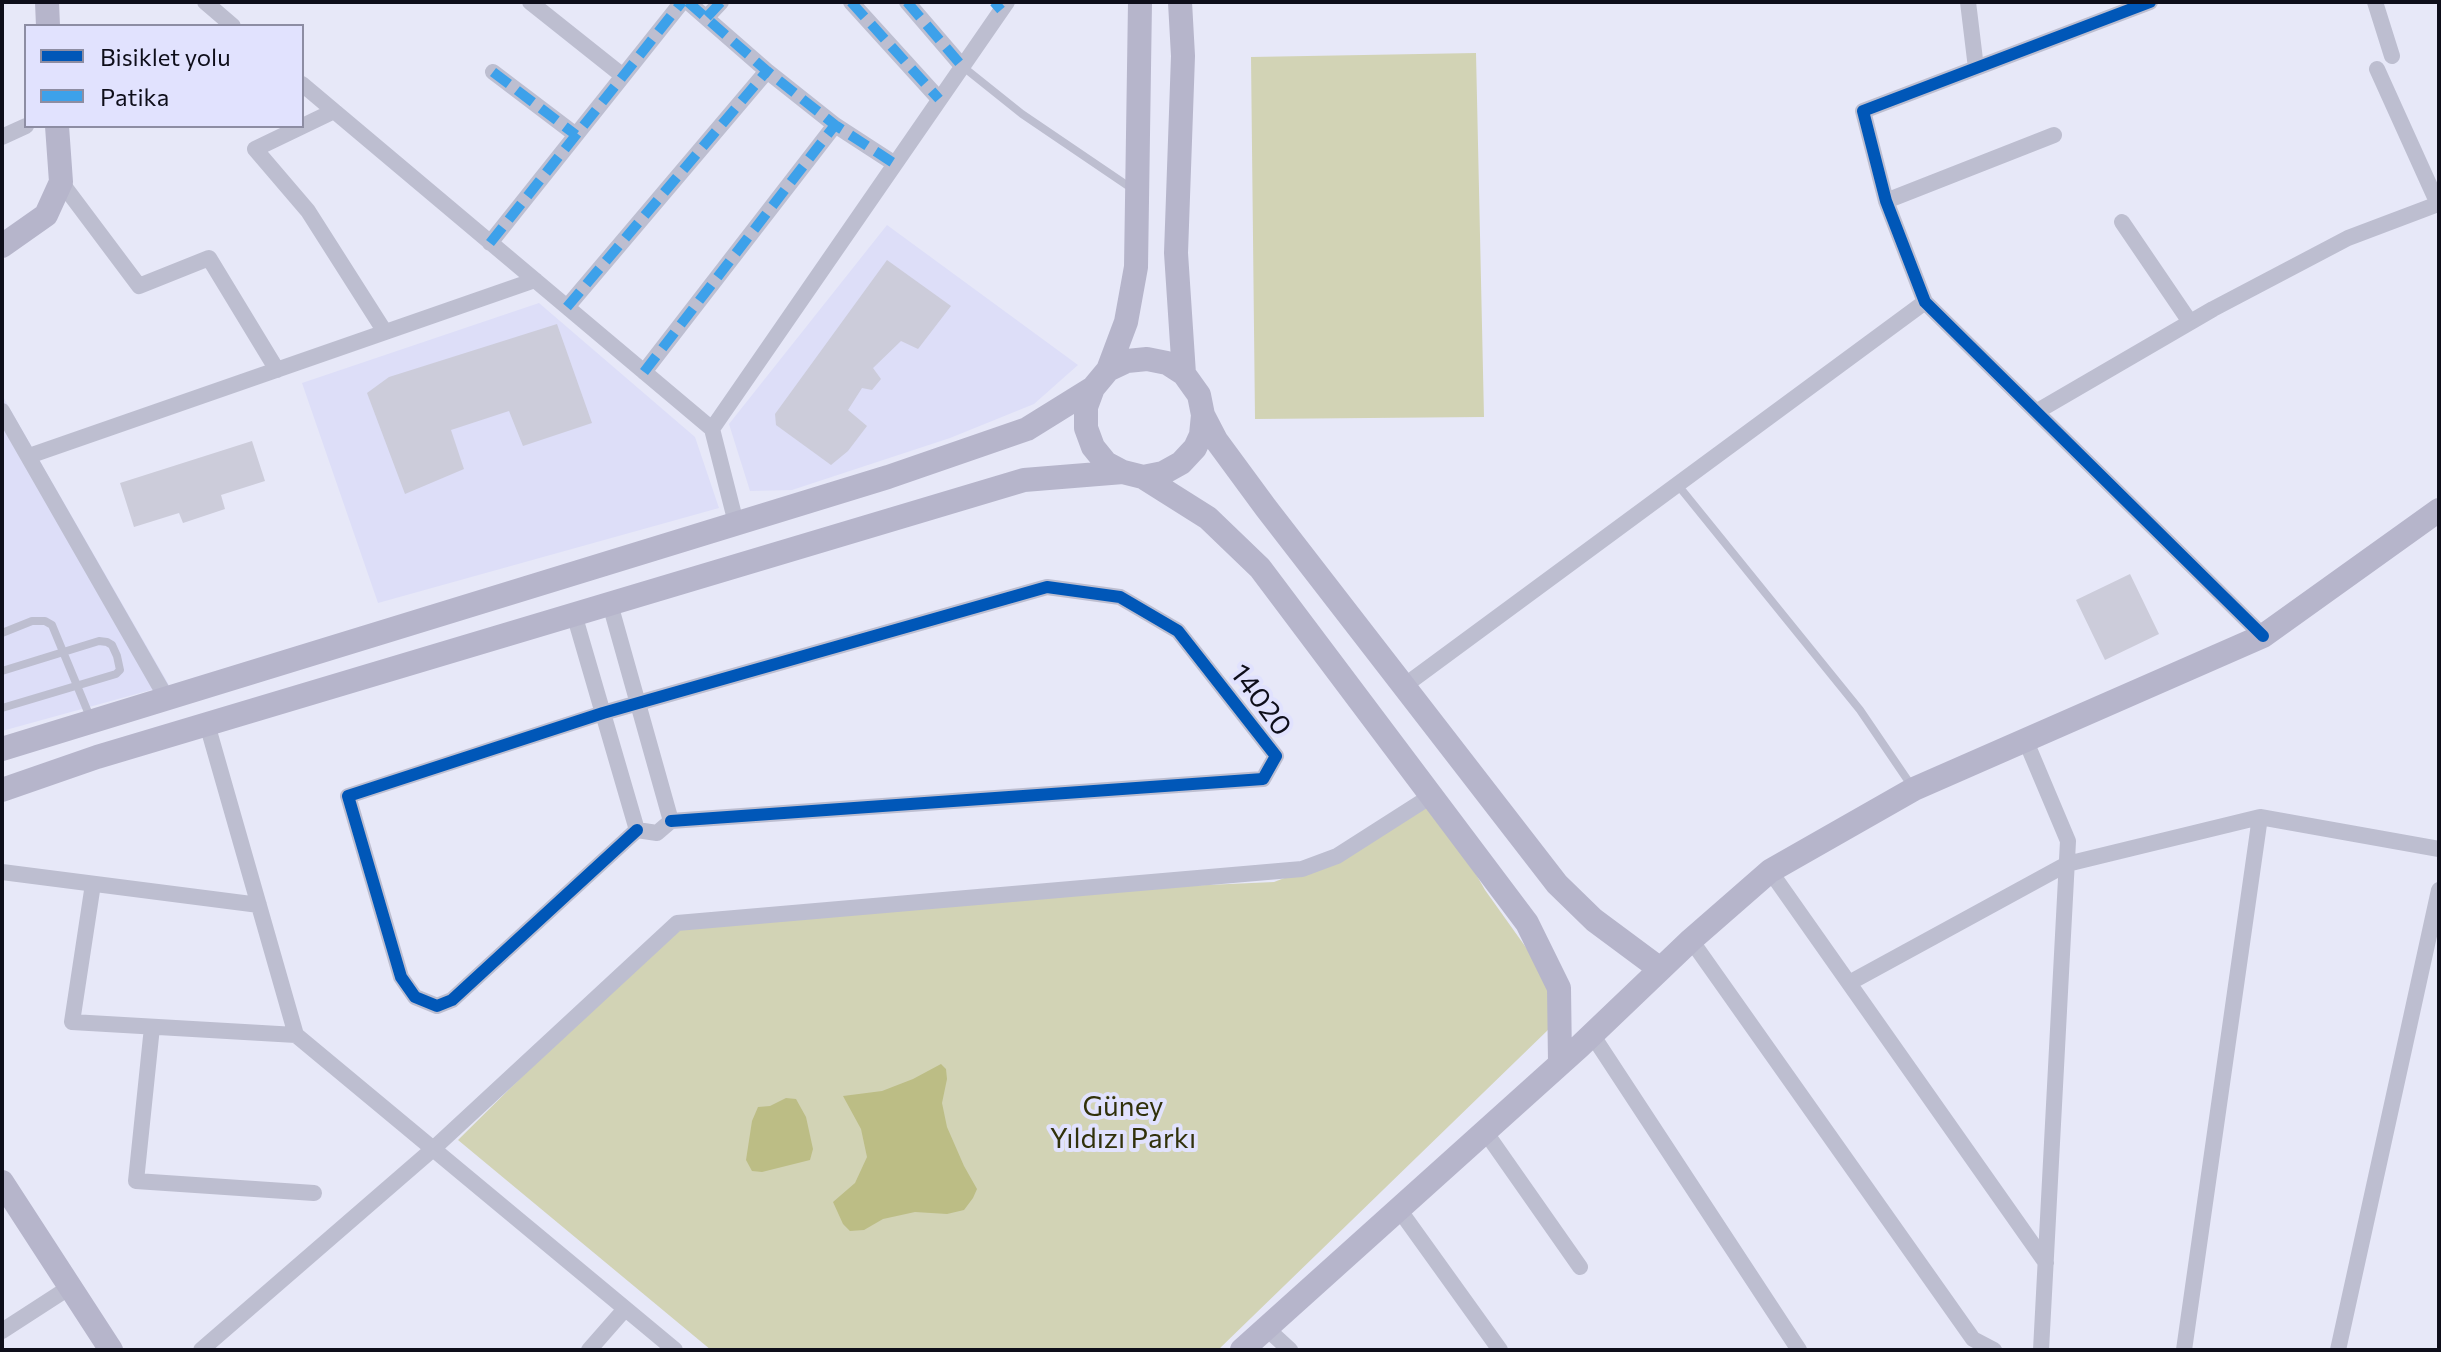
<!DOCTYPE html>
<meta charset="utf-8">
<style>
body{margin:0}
#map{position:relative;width:2441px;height:1352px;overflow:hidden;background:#e7e8f8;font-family:Commissioner,sans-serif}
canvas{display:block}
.frame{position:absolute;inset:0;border:4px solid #0e0e1a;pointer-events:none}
.legend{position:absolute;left:24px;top:24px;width:280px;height:104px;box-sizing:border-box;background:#e1e2fe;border:2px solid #8d8da3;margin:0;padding:10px 14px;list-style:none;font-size:24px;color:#0e0e1a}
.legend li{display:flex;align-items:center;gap:16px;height:40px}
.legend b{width:40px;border:2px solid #8d8da3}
</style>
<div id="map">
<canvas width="2441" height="1352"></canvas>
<div class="frame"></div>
<ul class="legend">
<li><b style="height:10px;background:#0057b8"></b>Bisiklet yolu</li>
<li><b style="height:10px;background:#3da1ea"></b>Patika</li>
</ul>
</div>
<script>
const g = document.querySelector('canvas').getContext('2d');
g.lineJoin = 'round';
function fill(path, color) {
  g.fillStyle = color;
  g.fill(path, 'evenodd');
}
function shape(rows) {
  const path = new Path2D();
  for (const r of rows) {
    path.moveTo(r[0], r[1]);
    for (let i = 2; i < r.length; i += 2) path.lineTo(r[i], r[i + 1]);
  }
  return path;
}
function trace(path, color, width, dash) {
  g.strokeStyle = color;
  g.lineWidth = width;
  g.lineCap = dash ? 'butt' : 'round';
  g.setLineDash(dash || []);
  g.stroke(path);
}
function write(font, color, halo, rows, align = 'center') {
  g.font = font + ' Commissioner,sans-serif';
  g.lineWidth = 8;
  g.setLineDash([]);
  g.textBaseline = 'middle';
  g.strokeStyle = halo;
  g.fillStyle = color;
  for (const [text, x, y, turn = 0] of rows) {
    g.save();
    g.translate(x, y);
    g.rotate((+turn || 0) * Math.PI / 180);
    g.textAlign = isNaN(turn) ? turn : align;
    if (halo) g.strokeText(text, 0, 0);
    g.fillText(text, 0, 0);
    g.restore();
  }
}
fill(shape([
 [887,225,1078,365,1034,404,950,438,792,490,750,491,729,424],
 [539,303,695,437,719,508,378,603,302,383],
 [2,395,169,685,2,731]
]), '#dddef8');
fill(shape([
 [1476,53,1484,417,1255,419,1251,57],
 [1431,796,1485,890,1547,977,1550,1028,1218,1350,711,1350,458,1140,677,923,985,895,1274,882,1350,853]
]), '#d2d3b5');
fill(shape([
 [941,1064,946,1069,947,1079,942,1103,947,1127,964,1166,977,1189,973,1198,964,1210,947,1214,915,1212,883,1219,864,1230,850,1231,843,1224,833,1202,855,1183,867,1157,861,1129,843,1096,882,1091,913,1079],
 [786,1098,796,1099,806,1117,813,1149,810,1160,762,1172,752,1171,746,1160,752,1121,758,1107,770,1106]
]), '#bcbd85');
fill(shape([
 [887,260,951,306,918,349,901,341,873,368,881,379,872,390,862,388,848,410,867,426,848,451,831,465,776,425,775,414],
 [557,324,592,423,523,446,509,411,451,430,464,469,405,494,367,393,389,377],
 [252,441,265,481,221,495,225,509,183,523,179,513,134,527,120,483],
 [2130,574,2159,634,2105,660,2076,600]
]), '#ccccda');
trace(shape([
 [962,66,1022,114,1134,190],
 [1677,484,1860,710,1911,785],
 [2,633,32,621,45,621,52,625,90,717],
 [2,671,99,641,107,642,112,645,117,656,120,670,116,674,2,708]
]), '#bdbed0', 8);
trace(shape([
 [205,2,233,26],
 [530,2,623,76],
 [688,2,767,71,835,125,895,164],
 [851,2,939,99],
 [907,2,962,66],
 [1968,2,1976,68],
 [2150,2,1863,111,1886,201,1925,302,2263,636],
 [2375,2,2392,56],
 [707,17,721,2],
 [2377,69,2438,204],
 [493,72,576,135],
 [302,84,712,429,736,523],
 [334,111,255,149,308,211,385,332],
 [2,137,26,126],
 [61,182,139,286,209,258,277,370],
 [1886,201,2054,135],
 [2122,222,2190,322],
 [490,243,682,2],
 [567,307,767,71],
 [644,372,835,125],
 [2,411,167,699],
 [2036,412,2213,309,2348,238,2438,204,2439,205],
 [712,429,1007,2],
 [29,456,535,280],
 [610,604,671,821],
 [574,614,637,830],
 [1404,686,1925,302],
 [207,724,296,1035,675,1350],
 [2025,739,2068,841,2041,1350],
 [637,830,452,1000,437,1006,415,997,401,977,348,796,603,713,1047,587,1120,597,1178,631,1276,756,1263,779,671,821],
 [637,830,657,833,671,821],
 [1770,871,2046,1263],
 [2,872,259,905],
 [93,884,72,1022,296,1035],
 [1691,940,1973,1339,1994,1350],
 [1849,983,2067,864,2260,817,2439,849],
 [152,1027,136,1181,314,1193],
 [1591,1033,1799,1350],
 [1484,1130,1580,1267],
 [1398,1208,1500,1350],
 [1265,1327,1290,1350],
 [2,1331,70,1287],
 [201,1350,433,1149,677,923,1302,869,1337,856,1431,796],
 [589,1350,625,1309],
 [2184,1350,2260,817],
 [2338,1350,2439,890]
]), '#bdbed0', 16);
trace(shape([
 [47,2,48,26],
 [1180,2,1183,56,1176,253,1184,374,1199,395,1203,415,1201,435,1195,448,1181,463,1163,473,1143,477,1123,472,1106,463,1093,447,1086,428,1086,407,1093,388,1108,370,1127,361,1147,359,1167,363,1184,374],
 [2,246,46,215,61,182,57,126],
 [1108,370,1126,322,1136,267,1140,2],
 [1203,415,1216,440,1266,508,1557,884,1594,920,1660,969],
 [1143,477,1208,518,1260,568,1527,923,1559,988,1560,1062],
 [2,749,888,477,1027,429,1093,388],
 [2,790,97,757,1024,480,1123,472],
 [2,1182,111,1350],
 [1242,1350,1579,1047,1691,940,1770,871,1914,789,2263,636,2439,510]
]), '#b6b5cb', 24);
trace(shape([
 [688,2,767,71,835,125,895,164],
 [851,2,939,99],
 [907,2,962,66],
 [994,2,1001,10],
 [707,17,721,2],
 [493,72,576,135],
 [490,243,682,2],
 [567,307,767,71],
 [644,372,835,125]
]), '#3da1ea', 10, [20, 10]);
trace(shape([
 [2150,2,1863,111,1886,201,1925,302,2263,636],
 [637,830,452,1000,437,1006,415,997,401,977,348,796,603,713,1047,587,1120,597,1178,631,1276,756,1263,779,671,821]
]), '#0057b8', 12);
write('28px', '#0e0e1a', '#e1e2fe', [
 ["14020",1261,700,53]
]);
write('28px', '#31310b', '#e1e2fe', [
 ["Güney",1123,1107],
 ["Yıldızı Parkı",1123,1139]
]);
</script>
